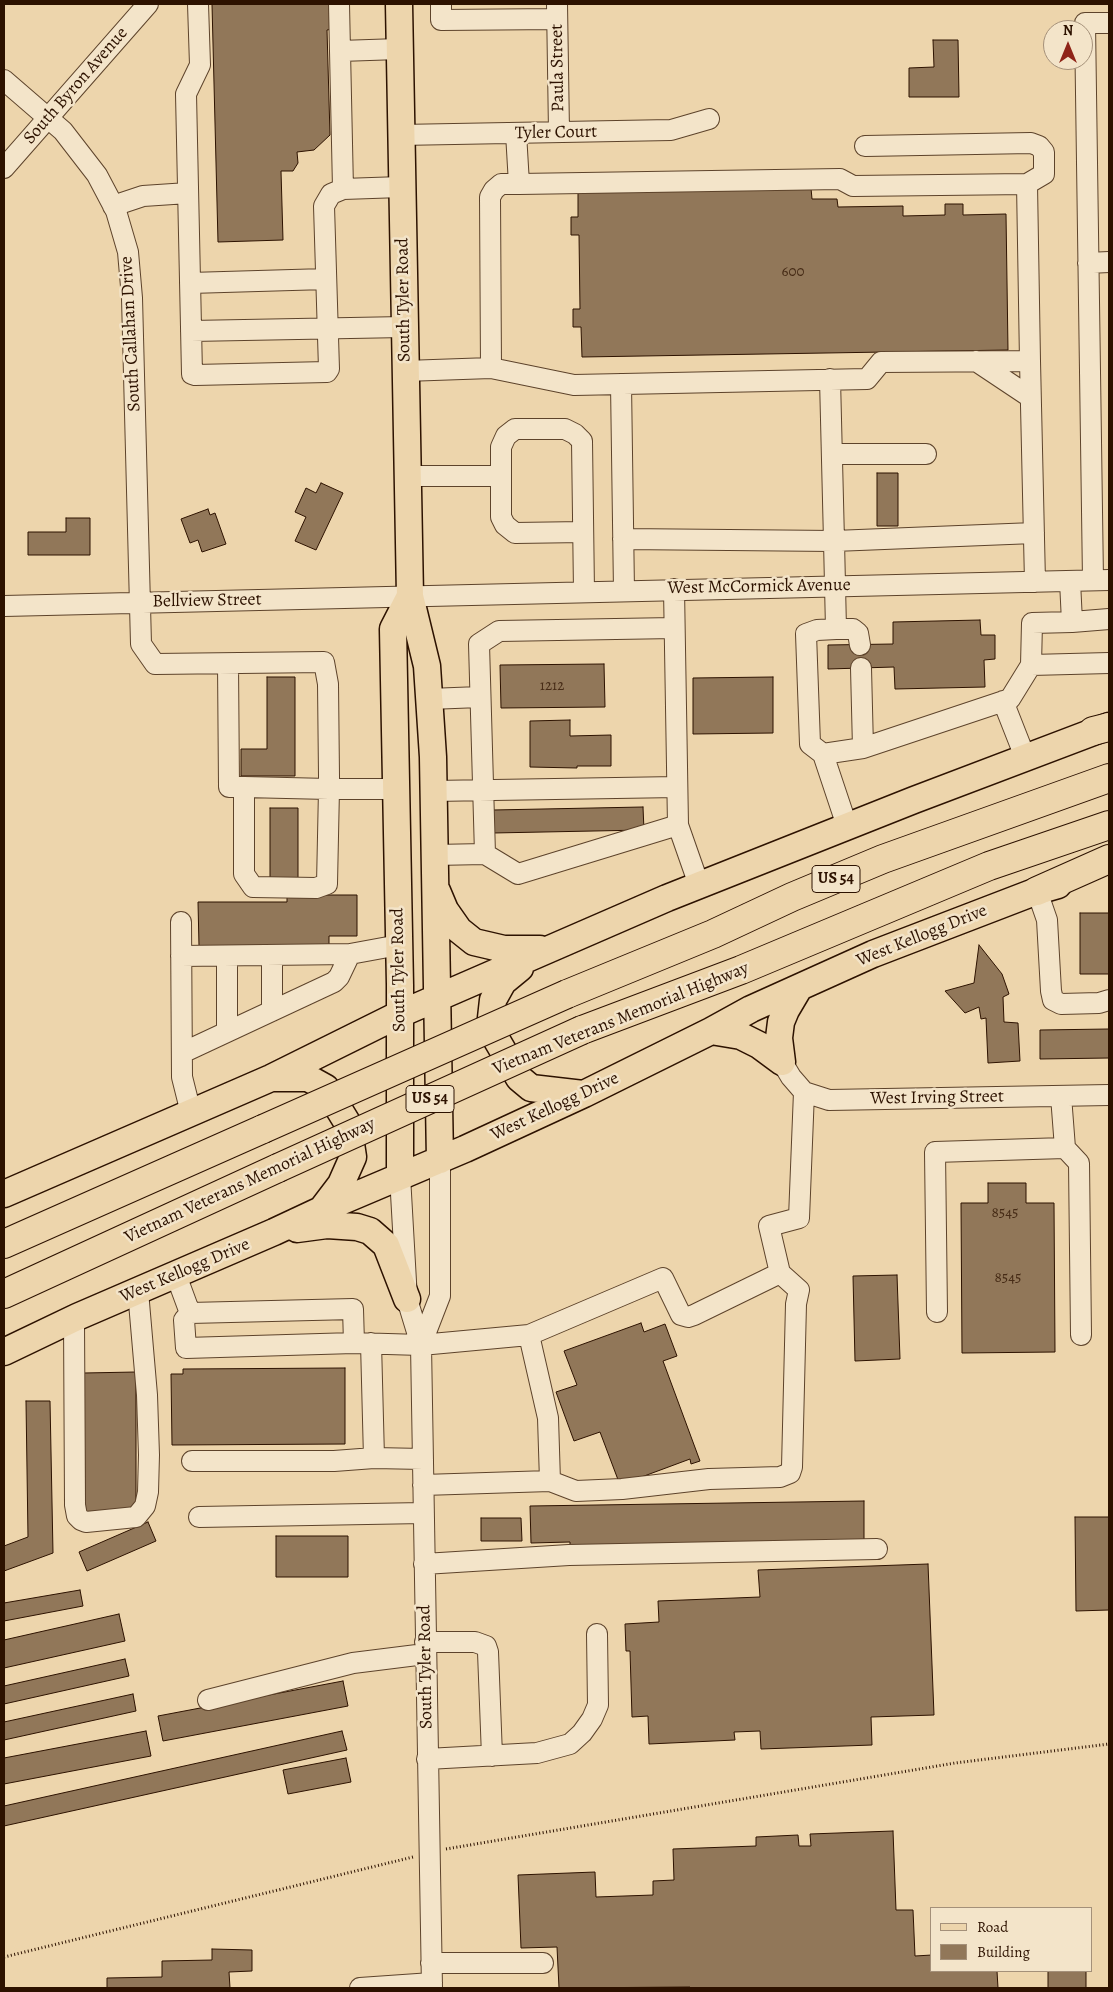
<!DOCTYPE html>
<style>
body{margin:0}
#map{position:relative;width:1113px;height:1992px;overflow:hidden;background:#edd5ac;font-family:Alegreya,serif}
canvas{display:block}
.frame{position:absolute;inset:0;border:5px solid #2d1200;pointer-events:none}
.legend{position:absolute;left:930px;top:1907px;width:162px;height:65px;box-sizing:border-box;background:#f3e4c9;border:1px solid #a49079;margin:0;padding:6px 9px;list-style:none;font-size:15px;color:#2d1200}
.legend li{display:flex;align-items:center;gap:10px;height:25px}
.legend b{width:25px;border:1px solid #a49079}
.north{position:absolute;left:1043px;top:20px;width:50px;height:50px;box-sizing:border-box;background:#f3e4c9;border:1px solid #a49079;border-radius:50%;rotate:0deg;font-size:14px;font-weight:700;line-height:20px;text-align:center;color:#2d1200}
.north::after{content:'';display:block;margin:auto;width:18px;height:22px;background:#8f2418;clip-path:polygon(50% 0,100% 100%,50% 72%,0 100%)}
</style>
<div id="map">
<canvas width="1113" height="1992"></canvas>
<div class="frame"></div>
<ul class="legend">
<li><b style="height:6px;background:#edd5ac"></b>Road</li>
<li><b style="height:14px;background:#917759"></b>Building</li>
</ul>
<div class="north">N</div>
</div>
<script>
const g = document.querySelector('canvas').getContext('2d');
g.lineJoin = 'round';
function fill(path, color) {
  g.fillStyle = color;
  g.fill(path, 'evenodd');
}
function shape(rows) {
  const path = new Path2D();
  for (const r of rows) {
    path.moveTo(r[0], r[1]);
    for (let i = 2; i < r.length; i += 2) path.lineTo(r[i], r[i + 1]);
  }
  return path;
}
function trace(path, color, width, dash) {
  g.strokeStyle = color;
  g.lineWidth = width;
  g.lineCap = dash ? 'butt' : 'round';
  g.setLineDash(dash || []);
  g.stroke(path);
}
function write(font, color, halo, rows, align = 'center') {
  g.font = font + ' Alegreya,serif';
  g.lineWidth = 5;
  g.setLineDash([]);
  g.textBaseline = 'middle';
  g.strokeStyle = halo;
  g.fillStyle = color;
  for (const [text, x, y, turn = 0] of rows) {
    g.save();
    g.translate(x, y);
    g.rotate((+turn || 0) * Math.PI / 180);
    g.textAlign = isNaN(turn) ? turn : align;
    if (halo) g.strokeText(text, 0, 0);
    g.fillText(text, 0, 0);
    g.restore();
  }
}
const building = shape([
 [212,4,333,4,333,29,327,30,330,135,314,150,297,152,298,163,293,171,281,171,283,240,218,242,212,4],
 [933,40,958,40,959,97,909,97,909,68,934,67,933,40],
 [811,188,812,199,837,199,838,207,903,206,903,216,945,215,945,204,963,204,963,215,1006,214,1008,350,582,357,581,327,573,327,573,309,580,309,579,235,571,235,571,217,578,217,578,192,811,188],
 [877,473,898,473,898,526,877,526,877,473],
 [321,483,343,493,316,550,295,541,306,517,295,512,306,488,316,493,321,483],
 [208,509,210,515,215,513,226,544,202,552,198,540,190,543,181,519,208,509],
 [66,518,90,518,90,555,28,555,28,532,66,532,66,518],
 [980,620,981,635,995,635,995,659,984,660,985,687,895,689,894,667,828,669,828,645,893,644,893,622,980,620],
 [604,664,605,707,501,708,500,665,604,664],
 [267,677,295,677,295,776,241,776,241,749,267,749,267,677],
 [773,677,773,733,693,734,693,678,773,677],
 [570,720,570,736,611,735,611,766,577,766,577,768,530,767,530,721,570,720],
 [643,807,644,830,493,833,493,810,643,807],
 [270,808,298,808,298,881,270,881,270,808],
 [287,895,357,895,357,936,329,936,329,945,199,946,198,902,287,902,287,895],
 [1080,913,1109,913,1109,974,1080,974,1080,913],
 [979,945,1002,974,1009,994,1003,997,1004,1022,1018,1023,1020,1061,988,1063,986,1018,981,1019,979,1007,965,1013,945,991,974,983,979,945],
 [1109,1029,1109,1058,1040,1059,1040,1030,1109,1029],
 [988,1183,1026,1183,1026,1203,1054,1203,1055,1352,962,1353,961,1203,988,1203,988,1183],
 [897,1275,900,1359,855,1361,853,1276,897,1275],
 [641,1323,644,1332,665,1324,677,1356,663,1361,700,1461,691,1464,690,1459,620,1485,600,1432,574,1441,556,1392,577,1385,564,1351,641,1323],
 [345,1368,345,1444,172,1445,171,1374,183,1374,183,1369,345,1368],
 [136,1372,136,1514,85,1514,84,1373,136,1372],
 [26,1401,50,1401,53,1553,4,1571,4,1546,28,1537,26,1401],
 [864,1501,864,1545,570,1549,570,1542,531,1543,530,1506,864,1501],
 [1075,1517,1109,1517,1109,1610,1076,1611,1075,1517],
 [481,1518,521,1518,522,1541,481,1541,481,1518],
 [148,1522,156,1541,87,1571,79,1552,148,1522],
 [276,1536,348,1536,348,1577,276,1577,276,1536],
 [928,1564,934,1715,871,1717,872,1745,761,1749,760,1731,734,1732,735,1740,649,1744,648,1716,632,1717,630,1651,626,1651,625,1624,659,1622,658,1601,760,1597,758,1570,928,1564],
 [80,1590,83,1606,4,1621,4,1603,80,1590],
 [119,1614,125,1641,4,1668,4,1640,119,1614],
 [125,1659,129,1676,4,1704,4,1686,125,1659],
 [343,1681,348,1706,163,1741,158,1716,343,1681],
 [133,1694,136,1711,4,1740,4,1722,133,1694],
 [146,1731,151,1756,4,1784,4,1758,146,1731],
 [342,1731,347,1750,4,1826,4,1806,342,1731],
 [346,1758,351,1782,288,1794,283,1770,346,1758],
 [893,1831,896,1910,913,1910,915,1956,932,1955,932,1971,997,1971,998,1988,690,1988,690,1987,559,1988,557,1947,521,1948,518,1875,595,1872,596,1897,653,1895,653,1881,674,1880,673,1849,756,1846,756,1837,798,1835,799,1846,811,1846,810,1834,893,1831],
 [212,1949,252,1950,252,1971,229,1972,230,1988,107,1988,107,1978,162,1977,162,1961,212,1960,212,1949],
 [1048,1971,1086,1971,1086,1988,1048,1988,1048,1971]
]);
fill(building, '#917759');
trace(building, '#2d1200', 1);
const minor = shape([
 [198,4,200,65,186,94,192,374,195,375,327,372,329,369,324,206,331,194,343,189,401,187],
 [339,4,340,51,399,49],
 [441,4,441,20,557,19],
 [557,4,559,132],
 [340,51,343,189],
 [4,80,63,131,97,175,116,211,128,252,132,298,141,644,155,664,324,662,328,684,329,776,329,789,327,884,316,888,253,887,244,874,244,787,329,789,397,789],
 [400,135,671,130,709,119],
 [865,146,1031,143,1039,146,1044,152,1044,174,1027,184],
 [4,168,148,4],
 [519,184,840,179,853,186,1027,184,1030,361],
 [113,206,143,196,188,193],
 [1088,263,1109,262],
 [190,283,326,279],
 [191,331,404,327],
 [976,361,1030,397],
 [491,368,574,385,867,379,881,362,1030,361,1035,582],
 [405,371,491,368,490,197,494,190,501,184,519,184,516,133],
 [621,384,624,591],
 [832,454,926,454],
 [407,476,501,476],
 [583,532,515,533,505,525,501,517,501,447,506,436,515,429,565,429,575,434,582,441,584,592],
 [1034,533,834,541,836,629,817,630,806,634,810,744,823,754,863,748,1010,699,1031,665,1032,623,1072,622,1070,581],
 [623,539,834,541,830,379],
 [1093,580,1085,23,1109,23],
 [674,589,678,825,699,885],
 [4,606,1109,580],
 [1072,622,1109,619],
 [836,629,853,629,858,633,860,645],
 [228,664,229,787,244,787],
 [1031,665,1109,663],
 [861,668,863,748],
 [429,699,480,697],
 [1003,701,1025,757],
 [823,754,847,826],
 [433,791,677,787],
 [485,854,518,874,678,825],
 [434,855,485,854,479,644,499,631,674,628],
 [1037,891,1047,920,1051,991,1053,1000,1061,1004,1099,1003,1109,1000],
 [181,922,182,1077,191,1113],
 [181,956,350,954],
 [227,956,227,1031],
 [272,1011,272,955],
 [182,1053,334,982,339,977,350,954,399,945],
 [782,1062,791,1077,804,1092,829,1100,1109,1095],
 [1061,1096,1065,1148,1079,1163,1081,1335],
 [400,1176,407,1299,421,1345,432,1988],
 [176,1275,190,1313,353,1309,354,1343,421,1345,529,1335,663,1278,681,1315,688,1317,694,1315,780,1273,769,1226,799,1218,804,1092],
 [937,1312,935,1152,1065,1148],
 [190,1313,184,1320,186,1348,354,1343],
 [74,1320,75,1505,77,1516,81,1520,86,1522,136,1517,145,1506,148,1492,149,1455,147,1395,138,1291],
 [371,1343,374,1458,423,1459],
 [421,1345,440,1296,440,1160],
 [192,1461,334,1461,374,1458],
 [550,1481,576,1491,622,1489,709,1479,780,1477,790,1473,792,1467,796,1304,799,1290,780,1273],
 [423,1485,550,1481,548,1418,529,1335],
 [199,1517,423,1513],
 [424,1564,569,1555,877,1549],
 [425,1642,475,1642,486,1646,488,1652,492,1756],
 [208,1700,353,1663,425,1654],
 [427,1759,537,1753,570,1744,582,1733,592,1719,598,1705,597,1634],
 [431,1963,543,1963],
 [360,1988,432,1983]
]);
const major = shape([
 [399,4,410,596,427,666,433,757,440,1160],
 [437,891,445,910,459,930,474,942,504,949,540,949],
 [520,968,503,982,493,1000,491,1018,495,1037,519,1078,531,1088,583,1094],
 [711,1031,741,1036,759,1045,782,1062],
 [782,1062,779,1038,781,1022,786,1010,799,988],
 [275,1078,308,1078,326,1088,348,1124,353,1157,341,1184,322,1209],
 [400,1176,400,985,393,629,410,596],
 [4,1194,271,1078,400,1014,667,898,914,800,1109,726],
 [297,1229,327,1225,357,1227,370,1231,386,1245,407,1299],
 [4,1352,77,1317,274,1232,321,1210,465,1149,584,1094,711,1031,751,1009,873,954,1037,891,1058,885]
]);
const highway = shape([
 [1093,731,1109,727],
 [1037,891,1109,859],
 [567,994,713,934,792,897,883,859,1109,778],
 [582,1030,741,970,989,866,1109,825],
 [4,1244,263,1129],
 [4,1294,278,1168]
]);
trace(minor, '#5d432b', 22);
trace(major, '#2d1200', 29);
trace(highway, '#2d1200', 30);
trace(shape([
 [446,1849,955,1763,1109,1744],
 [4,1957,413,1857]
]), '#2d1200', 3, [1, 2.5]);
trace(minor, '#f3e4c9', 20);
trace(major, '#edd5ac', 26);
trace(highway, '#edd5ac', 28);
const highwayBridge = shape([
 [263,1129,567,994],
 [278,1168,582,1030]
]);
trace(highwayBridge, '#2d1200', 30, []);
trace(highwayBridge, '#edd5ac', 28);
write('15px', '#462b16', null, [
 ["600",793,272],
 ["1212",552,686],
 ["8545",1005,1213],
 ["8545",1008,1278]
]);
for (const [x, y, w] of [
 [836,879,48],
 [430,1099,48]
]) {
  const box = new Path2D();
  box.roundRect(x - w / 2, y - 13.5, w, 27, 4);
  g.fillStyle = '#f3e4c9';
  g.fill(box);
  trace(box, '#2d1200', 1);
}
write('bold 16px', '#2d1200', null, [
 ["US 54",836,879],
 ["US 54",430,1099]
]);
write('18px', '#2d1200', '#f3e4c9', [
 ["Paula Street",558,68,-91],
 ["South Byron Avenue",76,86,-49],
 ["Tyler Court",556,133,-1],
 ["South Tyler Road",404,300,-91],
 ["South Callahan Drive",131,334,-93],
 ["West McCormick Avenue",759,587,-1],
 ["Bellview Street",207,601,-1],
 ["West Kellogg Drive",922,936,-22],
 ["South Tyler Road",399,970,-91],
 ["Vietnam Veterans Memorial Highway",621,1019,-22],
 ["West Irving Street",937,1098,-1],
 ["West Kellogg Drive",555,1107,-25],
 ["Vietnam Veterans Memorial Highway",250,1181,-25],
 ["West Kellogg Drive",185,1271,-23],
 ["South Tyler Road",426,1667,-91]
]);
</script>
